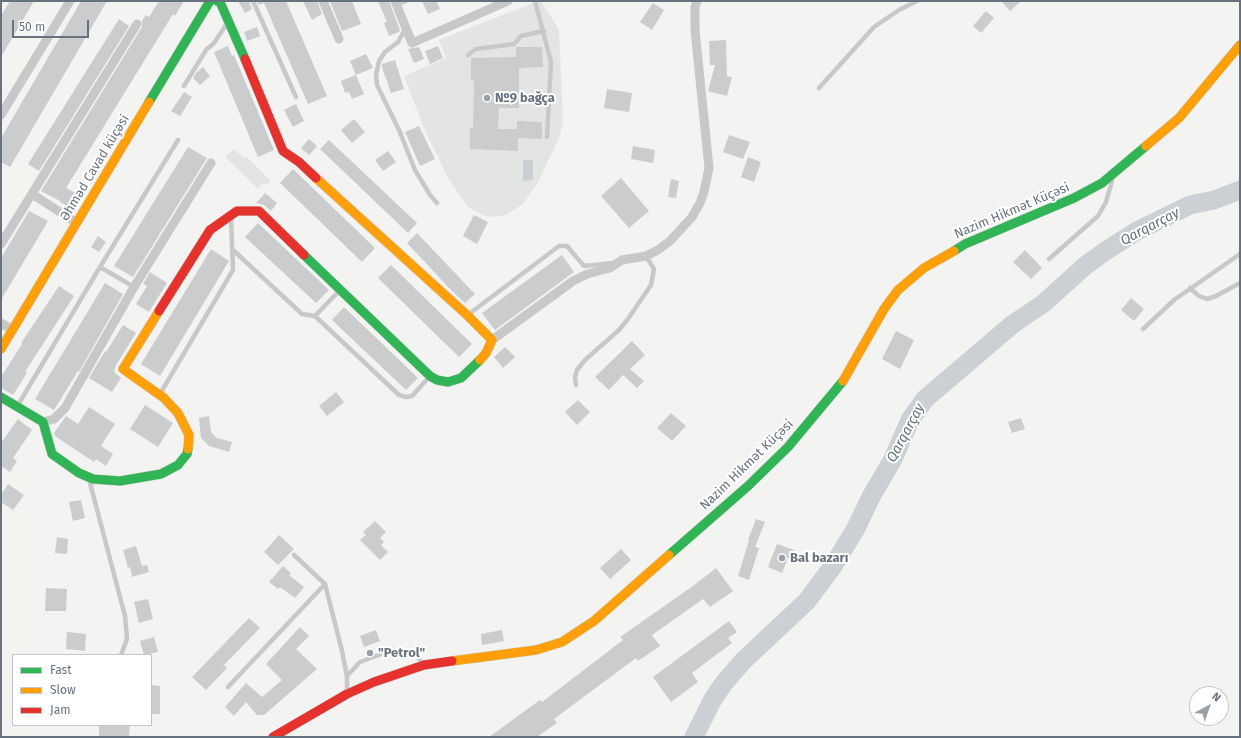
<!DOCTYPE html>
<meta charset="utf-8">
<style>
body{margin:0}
#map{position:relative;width:1241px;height:738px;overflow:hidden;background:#f3f3f2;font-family:"Fira Sans",sans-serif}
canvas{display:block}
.frame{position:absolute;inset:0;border:2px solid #67727e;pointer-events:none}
.legend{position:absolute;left:12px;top:654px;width:140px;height:72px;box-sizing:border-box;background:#fff;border:1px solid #c2c7cb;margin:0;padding:5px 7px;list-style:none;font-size:12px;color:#67727e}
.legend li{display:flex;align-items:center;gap:8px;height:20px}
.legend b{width:20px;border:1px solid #c2c7cb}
.north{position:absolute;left:1189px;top:686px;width:40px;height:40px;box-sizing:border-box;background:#fff;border:1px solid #c2c7cb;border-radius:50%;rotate:40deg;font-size:11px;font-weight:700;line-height:16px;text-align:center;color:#67727e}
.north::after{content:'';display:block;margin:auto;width:14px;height:18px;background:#989fa7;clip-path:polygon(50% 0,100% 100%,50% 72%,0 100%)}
.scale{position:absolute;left:12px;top:20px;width:77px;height:18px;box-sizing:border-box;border:2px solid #67727e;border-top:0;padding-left:5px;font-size:12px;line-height:14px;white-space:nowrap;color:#67727e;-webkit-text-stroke:3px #fff;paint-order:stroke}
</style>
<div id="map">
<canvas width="1241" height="738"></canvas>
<div class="frame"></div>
<ul class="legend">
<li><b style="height:5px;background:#30b455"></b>Fast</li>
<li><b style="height:5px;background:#ff9f0a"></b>Slow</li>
<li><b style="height:5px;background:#e5322d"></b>Jam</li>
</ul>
<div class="north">N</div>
<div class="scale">50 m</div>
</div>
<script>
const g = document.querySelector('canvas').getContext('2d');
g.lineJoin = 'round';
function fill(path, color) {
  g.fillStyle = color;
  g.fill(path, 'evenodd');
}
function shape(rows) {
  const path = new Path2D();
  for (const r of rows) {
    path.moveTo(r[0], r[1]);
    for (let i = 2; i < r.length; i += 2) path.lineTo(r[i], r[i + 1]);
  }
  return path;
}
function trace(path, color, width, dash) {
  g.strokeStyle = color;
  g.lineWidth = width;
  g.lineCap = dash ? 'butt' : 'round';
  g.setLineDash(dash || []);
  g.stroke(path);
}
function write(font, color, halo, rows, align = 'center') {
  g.font = font + ' "Fira Sans",sans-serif';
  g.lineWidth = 4;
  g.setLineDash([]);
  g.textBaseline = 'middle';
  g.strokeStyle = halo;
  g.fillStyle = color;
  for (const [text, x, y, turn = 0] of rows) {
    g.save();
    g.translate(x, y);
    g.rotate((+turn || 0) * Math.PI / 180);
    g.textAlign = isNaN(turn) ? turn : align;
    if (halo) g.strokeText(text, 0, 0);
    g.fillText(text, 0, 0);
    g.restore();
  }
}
fill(shape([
 [538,1,541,1,559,30,563,120,560,136,538,182,523,204,506,215,491,217,485,216,476,212,467,206,448,178,423,126,404,76,446,58,439,40],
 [234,149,245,159,247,157,271,181,267,185,263,183,258,189,225,157]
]), '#e3e5e4');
fill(shape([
 [523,160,533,160,533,180,523,181]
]), '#cad0d3');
trace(shape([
 [694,737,713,699,724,683,743,661,807,601,833,566,855,530,872,495,893,459,910,420,925,399,1013,324,1044,303,1086,265,1107,250,1137,231,1190,205,1214,200,1240,190]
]), '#cad0d3', 19);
fill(shape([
 [10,1,34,1,1,57,1,16],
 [81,1,107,1,10,167,1,162,1,138],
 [159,1,184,1,175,16,173,14,66,188,78,194,70,208,60,202,60,201,41,191,142,27,142,21,146,15,149,17],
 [238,1,249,1,252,9,245,13],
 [257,1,286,1,327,96,308,104,264,3,259,5],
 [303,1,317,1,322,14,312,20],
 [330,1,352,1,361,24,342,31],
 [378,1,389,1,400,30,399,32,389,36,384,23,387,22],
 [422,1,436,1,440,9,428,14],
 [1001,1,1021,1,1010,11],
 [653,3,664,10,652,30,640,22],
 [986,11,994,18,981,33,973,26],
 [119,19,129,26,39,171,28,164],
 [257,27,260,36,247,41,244,32],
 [726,40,727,76,732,77,727,96,708,91,715,65,710,65,709,41],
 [228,46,232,56,234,55,274,150,258,157,214,52],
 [438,46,443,58,430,64,425,51],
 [419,47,424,59,414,63,408,49],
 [516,47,542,47,543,67,519,68,519,108,499,108,498,129,517,129,517,121,542,122,542,139,518,138,518,151,470,149,470,128,473,128,474,80,471,80,471,58,516,57],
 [366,54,373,68,356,75,350,61],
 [395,60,404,89,391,93,382,67,382,64],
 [203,67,210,76,200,85,193,78,196,73],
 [356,75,364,94,352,99,349,92,345,93,341,81],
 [607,89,632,93,629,112,604,108],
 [184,92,192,97,180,116,171,111],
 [296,104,304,121,293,127,284,110],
 [354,119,365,132,352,143,341,130],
 [419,126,435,159,420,166,405,132],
 [729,135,750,142,743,159,723,152],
 [309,139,317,146,309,155,301,148],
 [329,140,417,223,408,233,320,149],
 [633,146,655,150,653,163,631,159],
 [188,147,207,158,133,277,114,266],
 [388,151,396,162,383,171,375,160],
 [748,157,761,162,754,182,741,177],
 [293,169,375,248,362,262,280,183],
 [621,178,649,211,629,228,601,196],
 [671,179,679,181,676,198,668,197],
 [265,193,277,203,271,211,264,205,256,203],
 [29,211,48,221,1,300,1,258],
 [474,215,488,222,477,244,463,236],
 [258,223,329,290,316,303,245,237],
 [417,233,475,294,465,303,450,289,407,243],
 [98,236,106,242,99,252,91,247],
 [211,249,229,261,160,376,141,364],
 [1025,250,1042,268,1031,279,1013,262],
 [562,255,574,272,495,330,482,313],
 [391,265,472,344,459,357,378,278],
 [150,272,167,283,149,312,136,304,147,286,143,284],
 [105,283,123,294,79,372,78,371,54,410,35,399],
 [59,286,74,296,25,372,27,373,13,395,1,388,1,377,22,344,21,343],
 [1131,298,1144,309,1134,321,1121,310],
 [344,307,418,378,406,390,332,320],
 [123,325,136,333,116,365,114,372,121,378,112,392,89,378,105,351,106,352],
 [896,331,914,340,900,369,882,359],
 [632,341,645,355,630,369,644,381,637,388,623,375,609,390,595,377],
 [505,347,515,357,503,368,494,357],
 [336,392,344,402,327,416,319,406],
 [578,400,590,412,577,425,565,412],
 [145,405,173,423,158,447,130,429],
 [89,407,115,424,101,446,113,454,106,466,96,459,94,462,55,436,54,433,66,416,78,424],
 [671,413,686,426,672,441,657,428],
 [209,416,211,432,217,438,232,442,229,452,209,446,201,438,199,418],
 [1021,418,1025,429,1012,433,1008,422],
 [18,419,32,430,13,458,17,461,10,472,1,466,1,443],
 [8,484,24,495,13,510,1,502,1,495],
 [81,500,85,518,73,521,69,502],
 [756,519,765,522,755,547,759,548,749,580,738,576,749,540,748,540],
 [375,521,386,532,380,538,384,542,381,545,388,552,380,560,360,540,366,535,363,532],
 [279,535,294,549,278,565,264,552],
 [57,537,68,539,67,554,55,553],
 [777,544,794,550,790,559,788,558,782,573,768,567],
 [136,546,142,566,147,565,149,572,132,577,130,567,128,568,123,550],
 [621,549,631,560,610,579,600,568],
 [283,566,291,573,289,575,304,587,295,598,280,587,278,589,269,582],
 [716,568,733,591,710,607,703,599,652,635,660,646,638,661,636,658,554,719,557,723,537,737,489,737,540,700,542,702,623,640,620,637,693,586],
 [46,588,67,589,66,611,45,611],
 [148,599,153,619,139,623,134,602],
 [249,618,260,628,224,665,227,668,206,690,192,677],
 [729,621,737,632,728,638,732,643,692,673,698,682,671,702,653,677],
 [300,627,309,636,296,649,317,669,264,715,257,715,246,702,234,716,225,707,246,683,262,697,282,680,266,664],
 [376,630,380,641,364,647,360,636],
 [502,630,504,641,482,645,481,634],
 [67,632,86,634,85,651,66,649],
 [154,637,158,652,144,655,140,641],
 [151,685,160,686,160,714,151,714],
 [99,725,130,725,129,737,99,737]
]), '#cbcccd');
const fast = shape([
 [217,1,220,2,245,59],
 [149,102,210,1],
 [954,251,965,244,1074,198,1102,183,1146,146],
 [304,255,430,376,437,380,448,382,461,378,480,360],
 [1,397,43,422,52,454,79,473,93,479,120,481,161,474,178,465,187,454,188,449],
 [669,555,748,486,788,447,843,381]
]);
const slow = shape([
 [1146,146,1179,118,1240,45],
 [316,178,467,315,492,340,486,353,480,360],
 [159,311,123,369,164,398,178,413,189,435,188,449],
 [1,349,149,102],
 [843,381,884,309,898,290,924,268,954,251],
 [452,661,536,650,562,642,594,621,669,555]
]);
const jam = shape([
 [245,59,283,151,299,162,316,178],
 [159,311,210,230,237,211,259,211,304,255],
 [273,737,347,694,374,682,424,665,452,661]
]);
trace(fast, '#cfcfd0', 10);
trace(slow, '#cfcfd0', 10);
trace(jam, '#cfcfd0', 10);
trace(shape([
 [253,1,296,97],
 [535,1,551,62,547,137],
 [396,5,406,1],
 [405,29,398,42,385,52,379,61,376,75,377,85,399,130,415,170,430,195,437,203],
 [468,55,476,49,514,44,521,36,544,31],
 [184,86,206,50,214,43,228,22],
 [819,88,874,27,899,10,917,1],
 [233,250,302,314,315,316,399,395,406,397,412,396,430,376],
 [1049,259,1098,216,1106,202,1112,181],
 [100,267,134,287],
 [1190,288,1199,296,1207,299,1216,296,1240,283],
 [469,314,559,246,567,246,584,266,613,263],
 [315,316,340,290],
 [1143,329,1174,300,1240,254],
 [576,385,575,377,577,370,585,360,619,330,628,319,651,285,654,269,646,256],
 [160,394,233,270,231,217],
 [18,405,100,267,178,140],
 [89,479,125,616,127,639,121,655],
 [294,555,325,584,342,651,347,676,347,691],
 [347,676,360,662,384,653,417,656,422,663],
 [228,687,325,584]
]), '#c8c8c9', 4.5);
trace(shape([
 [323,1,339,39],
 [395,1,412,43,508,1],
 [1,115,70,1],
 [32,194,77,223],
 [1,244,137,24],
 [1,323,13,330],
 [492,340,573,281,587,274,610,268,622,260,646,256,658,250,670,241,692,217,700,203,704,192,709,168,695,30,695,7,697,1],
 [43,422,54,419,65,408,134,287,211,163]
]), '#c8c8c9', 9);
trace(fast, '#30b455', 9);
trace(slow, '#ff9f0a', 9);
trace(jam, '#e5322d', 9);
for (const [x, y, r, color] of [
 [487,98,4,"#989fa7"],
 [782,558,4,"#989fa7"],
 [370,653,4,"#989fa7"]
]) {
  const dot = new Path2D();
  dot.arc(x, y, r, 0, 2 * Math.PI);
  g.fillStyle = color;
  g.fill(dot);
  trace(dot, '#fff', 1.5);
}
write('bold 13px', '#67727e', '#fff', [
 ["№9 bağça",495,98],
 ["Bal bazarı",790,558],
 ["\"Petrol\"",378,653]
], 'left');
write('13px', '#67727e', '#fff', [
 ["Əhməd Cavad küçəsi",95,168,-59],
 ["Nazim Hikmət Küçəsi",1012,211,-23],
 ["Nazim Hikmət Küçəsi",747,465,-44]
]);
write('italic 14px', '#63737b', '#fff', [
 ["Qarqarçay",1150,227,-28],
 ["Qarqarçay",906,433,-62]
]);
</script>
